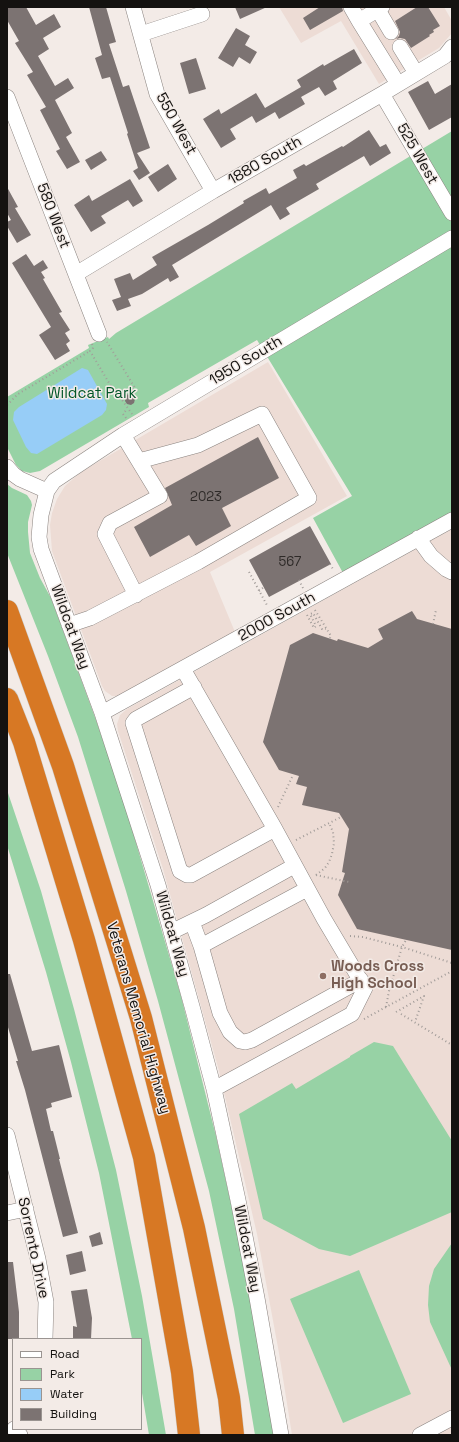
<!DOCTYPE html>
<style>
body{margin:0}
#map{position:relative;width:459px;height:1442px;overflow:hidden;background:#f3ebe7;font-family:"Space Grotesk",sans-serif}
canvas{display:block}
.frame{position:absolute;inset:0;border:8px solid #141210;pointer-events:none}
.legend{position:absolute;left:12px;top:1338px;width:130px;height:92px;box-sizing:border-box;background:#f3ebe7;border:1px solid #9a9491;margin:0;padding:5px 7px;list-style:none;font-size:12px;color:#141210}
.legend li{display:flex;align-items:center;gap:8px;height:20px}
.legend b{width:20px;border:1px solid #9a9491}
</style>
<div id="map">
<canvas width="459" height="1442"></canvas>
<div class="frame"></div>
<ul class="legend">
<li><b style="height:5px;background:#fff"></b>Road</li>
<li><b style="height:11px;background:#97d2a5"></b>Park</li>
<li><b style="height:11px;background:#97cdf7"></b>Water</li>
<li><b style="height:11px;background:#7c7372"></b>Building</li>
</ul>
</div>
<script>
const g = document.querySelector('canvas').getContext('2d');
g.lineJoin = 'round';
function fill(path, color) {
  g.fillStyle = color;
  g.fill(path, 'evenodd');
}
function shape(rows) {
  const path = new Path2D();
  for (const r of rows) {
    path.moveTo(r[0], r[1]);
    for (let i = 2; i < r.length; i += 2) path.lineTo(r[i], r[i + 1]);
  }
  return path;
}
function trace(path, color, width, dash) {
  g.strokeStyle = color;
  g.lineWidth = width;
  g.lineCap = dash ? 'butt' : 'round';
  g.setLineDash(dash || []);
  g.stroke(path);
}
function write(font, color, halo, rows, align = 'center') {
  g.font = font + ' "Space Grotesk",sans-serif';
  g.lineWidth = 3;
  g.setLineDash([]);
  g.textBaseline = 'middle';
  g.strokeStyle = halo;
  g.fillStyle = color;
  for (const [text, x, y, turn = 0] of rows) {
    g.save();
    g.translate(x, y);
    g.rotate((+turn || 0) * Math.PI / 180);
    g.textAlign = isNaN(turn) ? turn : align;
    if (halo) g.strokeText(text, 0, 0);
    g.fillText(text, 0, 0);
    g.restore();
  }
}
fill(shape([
 [279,7,444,7,452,21,452,33,439,48,379,84,341,21,301,43],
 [268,362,347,496,210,572,235,632,118,696,112,696,105,691,102,686,52,551,50,525,52,513,57,499,65,486,81,472],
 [452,529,452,1435,292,1435,279,1353,257,1234,219,1071,163,869,118,731,117,724,120,715,127,709]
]), '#eddcd5');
fill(shape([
 [452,131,452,512,343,573,313,518,352,496,257,340,148,403,149,407,40,471,30,473,22,471,16,465,7,447,7,397,89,348,88,345,108,337,109,339,116,333],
 [7,484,12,488,27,495,31,501,32,505,28,522,28,532,30,553,40,578,51,598,96,720,124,802,181,996,216,1136,244,1263,274,1435,255,1435,234,1309,209,1191,158,1001,126,891,78,737,48,656,7,553],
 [7,790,41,891,74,1009,116,1170,142,1296,166,1435,149,1435,141,1387,141,1339,132,1339,99,1173,71,1062,46,972,7,845],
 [374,1042,393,1046,452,1141,452,1212,350,1256,319,1249,263,1219,239,1114,292,1083,296,1089,350,1057,350,1056],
 [452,1243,452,1370,430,1322,428,1305,429,1286,434,1269],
 [359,1270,411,1394,343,1423,290,1299]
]), '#97d2a5');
fill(shape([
 [82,368,88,370,107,404,106,410,102,415,37,454,31,453,26,447,13,420,14,412,19,407]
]), '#97cdf7');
fill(shape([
 [7,7,26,7,36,25,54,14,61,27,43,38,49,49,38,56,55,86,68,78,74,88,55,100,72,133,66,137,80,162,67,169,56,151,60,149,40,110,46,107,27,75,33,72,15,43,19,41,7,20],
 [89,7,106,7,116,42,109,44,123,87,129,85,150,148,137,153,150,173,139,180,133,171,138,168,127,134,128,133,110,77,102,79,95,58,102,55],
 [235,7,267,7,240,19],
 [320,7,342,7,343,11,310,30,303,18],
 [417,7,428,7,440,26,433,30,434,32,429,35,430,36,411,48,405,39,400,38,396,39,399,36,400,32,395,21],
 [236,28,250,36,245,45,257,52,250,64,239,57,233,67,218,58],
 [354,49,362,63,333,81,337,89,325,96,319,87,301,97,305,104,279,119,275,112,256,123,252,116,230,129,236,139,221,148,203,119,219,109,221,114,256,93,265,108,301,87,297,80,323,64,324,66],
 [196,58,206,89,189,94,180,63],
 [428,81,435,94,452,84,452,117,429,130,408,92],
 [369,130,380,147,386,144,391,153,370,166,364,156,316,184,319,189,286,208,290,214,280,220,271,205,172,265,179,277,170,282,168,278,142,294,128,299,131,306,117,311,112,300,121,297,114,279,130,273,133,280,157,265,152,257,208,225,244,203,243,201,266,188,269,194,297,178,293,170,304,164,306,166,342,146,343,147],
 [101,151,107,160,91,170,85,160],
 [168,164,177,179,158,192,148,177],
 [130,179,143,201,133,207,128,200,101,216,106,223,91,232,74,205,89,195,92,201],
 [7,187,18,207,15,208,31,235,17,243,7,226,7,222,11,220,7,213],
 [26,254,34,266,43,260,48,268,41,272,45,278,43,279,62,312,59,313,70,330,65,333,70,341,66,344,70,351,55,360,39,335,51,327,12,263],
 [126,394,133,396,135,399,134,403,131,405,127,404,125,401],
 [258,437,279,478,222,508,231,526,196,546,189,535,150,557,134,527,172,505,165,488],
 [310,526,331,564,269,597,249,560],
 [412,611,417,619,452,629,452,950,357,929,338,895,345,873,342,872,349,829,339,813,302,805,307,787,296,784,299,776,279,770,263,742,290,645,313,633,337,641,338,639,368,648,383,639,378,629],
 [7,974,10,974,32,1051,59,1045,72,1097,51,1103,52,1107,46,1109,51,1131,53,1131,60,1159,59,1159,78,1233,63,1237,25,1090,16,1061,18,1061,7,1024],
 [100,1232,103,1244,92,1247,89,1236],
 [82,1251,86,1271,70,1275,66,1255],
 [7,1262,13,1262,19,1312,19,1339,7,1339],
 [87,1289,92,1318,91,1339,73,1339,73,1326,77,1327,71,1291]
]), '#7c7372');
const minor = shape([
 [133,7,157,94,213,191],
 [351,7,359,21],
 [382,7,359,21,398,84],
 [378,10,391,32],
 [141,34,202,14],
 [400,47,416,73],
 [382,94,452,213],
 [7,97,99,334],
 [76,274,213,191,382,94,445,56,452,47],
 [123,435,160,496,110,523,105,534,136,595],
 [7,467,13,474,20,479,47,491],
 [418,538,431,556,446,569,452,572],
 [69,625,90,618,198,562,309,498,262,414,198,445,139,461],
 [183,669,275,829,324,919,365,988,352,1014,214,1089],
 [194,687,136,719,133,723,180,871,187,875,191,875,275,829],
 [102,713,452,520],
 [192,922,201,946,220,1013,230,1032,240,1041,245,1042,252,1040,361,980],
 [171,932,206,915,294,866],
 [201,946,307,889],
 [7,1135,38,1259,46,1302,45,1339],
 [7,1213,26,1209],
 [14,1429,20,1435],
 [281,1435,257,1298,238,1200,214,1089,193,1010,158,885,102,713,41,549,39,537,41,515,47,491,54,481,123,435,452,238],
 [420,1435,452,1418]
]);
const highway = shape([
 [7,611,63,766,141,1018,194,1228,229,1398,233,1435],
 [7,699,24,742,84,940,144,1157,182,1372,189,1435]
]);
trace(minor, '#8b8480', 16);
trace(highway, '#cbcbca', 23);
trace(shape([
 [92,344,93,348,90,351,118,398,135,388,107,342],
 [120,397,132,414],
 [7,405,18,394,90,351],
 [126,418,123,414,127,409],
 [330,564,334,571],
 [249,572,268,607],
 [299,580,303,588],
 [259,591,264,587],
 [315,610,331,636,330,638],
 [307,615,314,628,316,626,310,614,313,613,322,629,326,629],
 [433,624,436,610],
 [278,807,293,775],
 [296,840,341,817],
 [316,875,325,868,329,862,332,854,334,843,333,832,329,823],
 [316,875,349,882],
 [350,936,363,937,402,947,452,963],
 [386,1007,389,991,402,947,406,940],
 [396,1012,424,996,415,1022],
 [401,1014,452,1045],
 [364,1019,452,971]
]), '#a29c99', 2, [1, 3]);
trace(minor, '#fff', 15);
trace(highway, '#d77824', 22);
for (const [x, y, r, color] of [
 [323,976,4,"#8d6e63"]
]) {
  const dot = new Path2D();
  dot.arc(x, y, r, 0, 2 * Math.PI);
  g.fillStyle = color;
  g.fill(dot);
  trace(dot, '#f3ebe7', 1.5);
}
write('13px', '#2e2a28', null, [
 ["2023",206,497],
 ["567",290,562]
]);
write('15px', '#141210', '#f3ebe7', [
 ["550 West",176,124,61],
 ["525 West",417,154,60],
 ["1880 South",265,161,-30],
 ["580 West",53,216,69],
 ["1950 South",246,361,-31],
 ["2000 South",277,617,-29],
 ["Wildcat Way",70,627,70],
 ["Wildcat Way",172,934,74],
 ["Veterans Memorial Highway",138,1018,74],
 ["Sorrento Drive",33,1248,78],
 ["Wildcat Way",247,1249,79]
]);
write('15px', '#015628', '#f3ebe7', [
 ["Wildcat Park",92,394]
]);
write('bold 15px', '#785e54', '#f3ebe7', [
 ["Woods Cross",331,967],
 ["High School",331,984]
], 'left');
</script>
